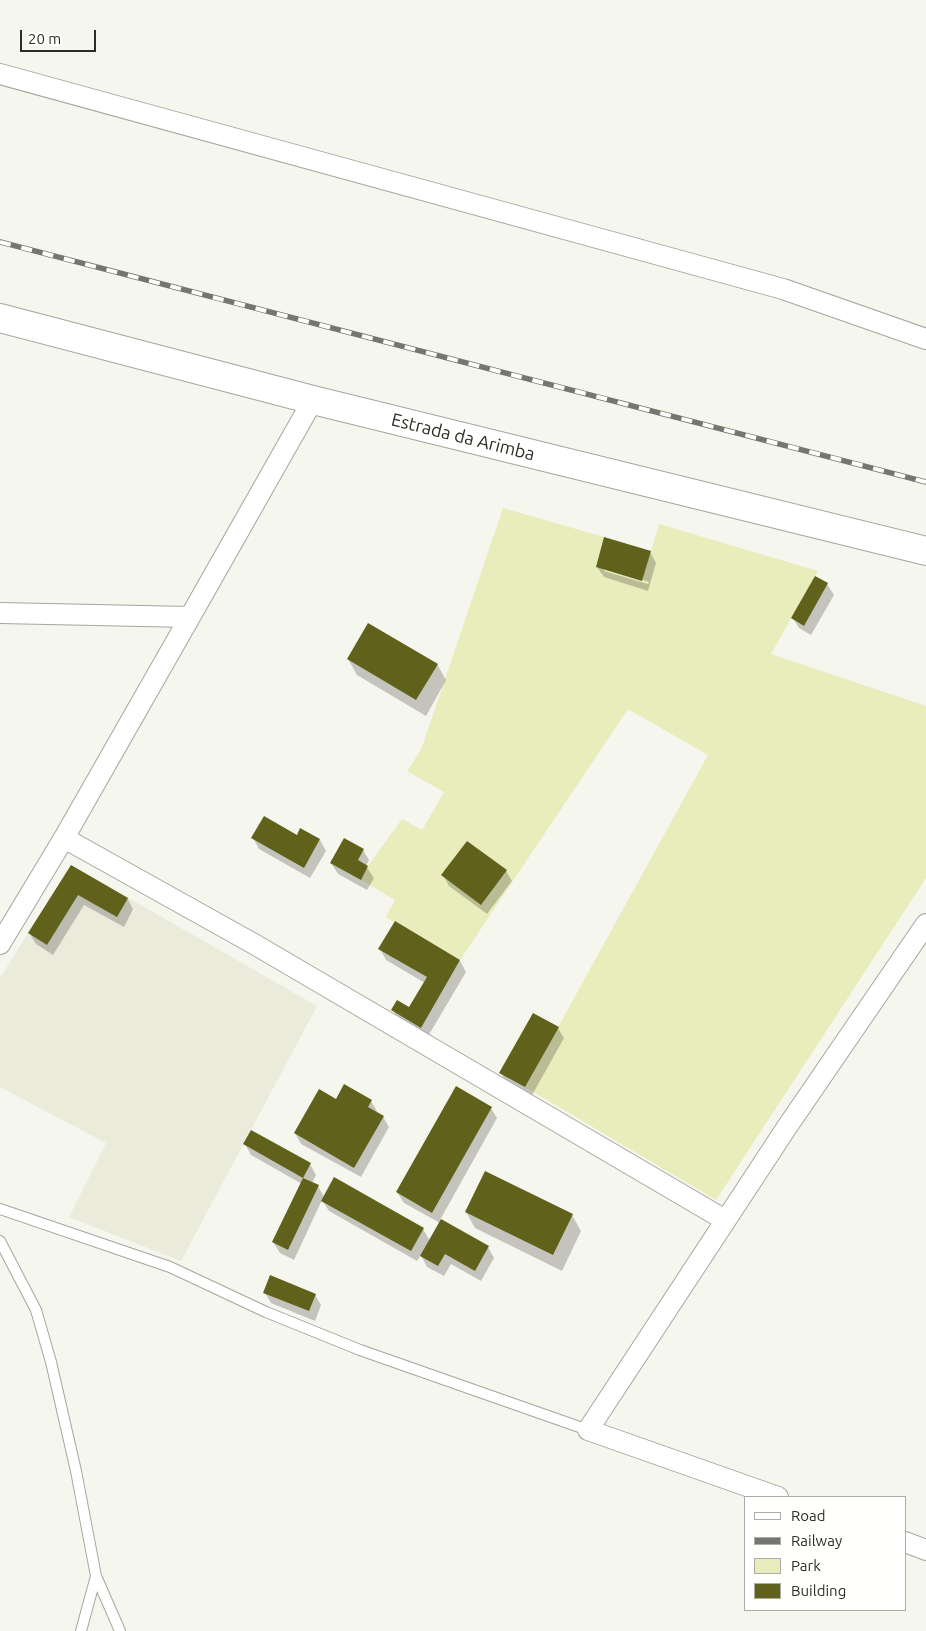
<!DOCTYPE html>
<style>
body{margin:0}
#map{position:relative;width:926px;height:1631px;overflow:hidden;background:#f5f6ed;font-family:Ubuntu,sans-serif}
canvas{display:block}
.legend{position:absolute;left:744px;top:1496px;width:162px;height:115px;box-sizing:border-box;background:#fffffe;border:1px solid #ababa9;margin:0;padding:6px 9px;list-style:none;font-size:15px;color:#2c2c29}
.legend li{display:flex;align-items:center;gap:10px;height:25px}
.legend b{width:25px;border:1px solid #ababa9}
.scale{position:absolute;left:20px;top:30px;width:76px;height:22px;box-sizing:border-box;border:2px solid #2c2c29;border-top:0;padding-left:6px;font-size:15px;line-height:18px;white-space:nowrap;color:#2c2c29;-webkit-text-stroke:4px #fffffe;paint-order:stroke}
</style>
<div id="map">
<canvas width="926" height="1631"></canvas>
<ul class="legend">
<li><b style="height:6px;background:#fff"></b>Road</li>
<li><b style="height:6px;background:#757670"></b>Railway</li>
<li><b style="height:14px;background:#e9ecbb"></b>Park</li>
<li><b style="height:14px;background:#60611b"></b>Building</li>
</ul>
<div class="scale">20 m</div>
</div>
<script>
const g = document.querySelector('canvas').getContext('2d');
g.lineJoin = 'round';
function fill(path, color) {
  g.fillStyle = color;
  g.fill(path, 'evenodd');
}
function shape(rows) {
  const path = new Path2D();
  for (const r of rows) {
    path.moveTo(r[0], r[1]);
    for (let i = 2; i < r.length; i += 2) path.lineTo(r[i], r[i + 1]);
  }
  return path;
}
function trace(path, color, width, dash) {
  g.strokeStyle = color;
  g.lineWidth = width;
  g.lineCap = dash ? 'butt' : 'round';
  g.setLineDash(dash || []);
  g.stroke(path);
}
function write(font, color, halo, rows, align = 'center') {
  g.font = font + ' Ubuntu,sans-serif';
  g.lineWidth = 5;
  g.setLineDash([]);
  g.textBaseline = 'middle';
  g.strokeStyle = halo;
  g.fillStyle = color;
  for (const [text, x, y, turn = 0] of rows) {
    g.save();
    g.translate(x, y);
    g.rotate((+turn || 0) * Math.PI / 180);
    g.textAlign = isNaN(turn) ? turn : align;
    if (halo) g.strokeText(text, 0, 0);
    g.fillText(text, 0, 0);
    g.restore();
  }
}
fill(shape([
 [71,865,317,1006,181,1261,69,1217,106,1143,0,1087,0,978]
]), '#eaebdb');
fill(shape([
 [503,508,604,537,596,567,642,581,659,524,818,571,771,654,926,706,926,878,716,1200,525,1087,708,755,628,709,460,960,386,917,395,900,361,880,368,866,402,819,422,830,444,792,407,771,421,750],
 [467,841,507,870,442,875]
]), '#e9ecbb');
fill(shape([
 [650,552,656,563,648,591,604,577,597,567],
 [604,568,649,582,648,584,604,571],
 [816,578,827,584,834,595,811,635,799,628,793,618],
 [348,659,437,664,446,680,426,716,357,675],
 [301,830,320,840,326,851,310,878,259,849,253,838,297,837],
 [363,850,369,860,366,866,374,878,367,890,338,874,331,863],
 [72,867,127,898,133,909,124,927,84,905,53,955,36,944,30,934],
 [506,871,512,881,487,914,449,886,443,875],
 [395,923,460,961,466,972,427,1038,399,1021,393,1010,410,1009,425,983,386,960,380,949],
 [558,1028,564,1038,531,1097,507,1084,501,1073],
 [336,1100,371,1101,377,1111,377,1113,383,1117,389,1127,361,1177,301,1144,295,1133],
 [491,1108,497,1118,440,1220,488,1247,494,1258,481,1281,451,1264,444,1276,427,1267,421,1255,417,1261,329,1211,322,1200,294,1260,280,1253,273,1242,302,1184,251,1155,245,1144,310,1164,316,1175,312,1183,318,1186,324,1197,423,1229,430,1241,440,1223,404,1203,397,1192],
 [466,1212,572,1215,581,1231,562,1271,475,1228],
 [265,1293,315,1295,321,1305,315,1321,271,1303]
]), '#0003');
fill(shape([
 [604,537,651,551,642,581,596,567],
 [815,576,828,583,804,626,791,618],
 [368,623,438,664,416,700,347,659],
 [264,816,297,835,300,828,320,839,304,868,251,838],
 [344,838,364,849,358,860,368,866,361,880,330,863],
 [467,841,507,870,481,905,441,875],
 [71,865,128,898,117,917,78,895,47,945,28,933],
 [395,921,460,960,421,1028,391,1010,397,1000,409,1007,427,977,378,949],
 [533,1013,559,1027,525,1087,499,1073],
 [344,1084,372,1100,368,1107,384,1116,354,1168,294,1133,319,1089,336,1099],
 [456,1086,492,1107,432,1213,396,1192],
 [251,1130,311,1163,303,1178,243,1144],
 [485,1171,573,1214,553,1255,465,1212],
 [334,1177,424,1228,411,1251,321,1201],
 [303,1178,319,1185,288,1250,272,1242],
 [441,1219,489,1246,475,1271,445,1254,438,1266,420,1256],
 [270,1275,316,1294,309,1311,263,1293]
]), '#60611b');
const lane = shape([
 [0,1209,170,1267,266,1312,360,1350,588,1430],
 [0,1241,36,1310,51,1362,76,1471,96,1576,120,1631],
 [81,1631,96,1576]
]);
const street = shape([
 [0,74,783,289,926,339],
 [0,613,190,617],
 [64,838,254,944,725,1220],
 [0,944,64,838,190,617,313,400],
 [778,1497,588,1430,787,1127,926,924],
 [905,1542,926,1550]
]);
const secondary = shape([
 [0,318,313,400,926,551]
]);
trace(lane, '#a5a69e', 12);
trace(street, '#a5a69e', 22);
trace(secondary, '#a5a69e', 30);
trace(lane, '#fff', 10);
trace(street, '#fff', 20);
trace(secondary, '#fff', 28);
const rail = shape([
 [0,242,926,482]
]);
trace(rail, '#757670', 5.5);
trace(rail, '#fffffe', 4, [11]);
write('18px', '#2c2c29', '#fffffe', [
 ["Estrada da Arimba",463,437,14]
]);
</script>
